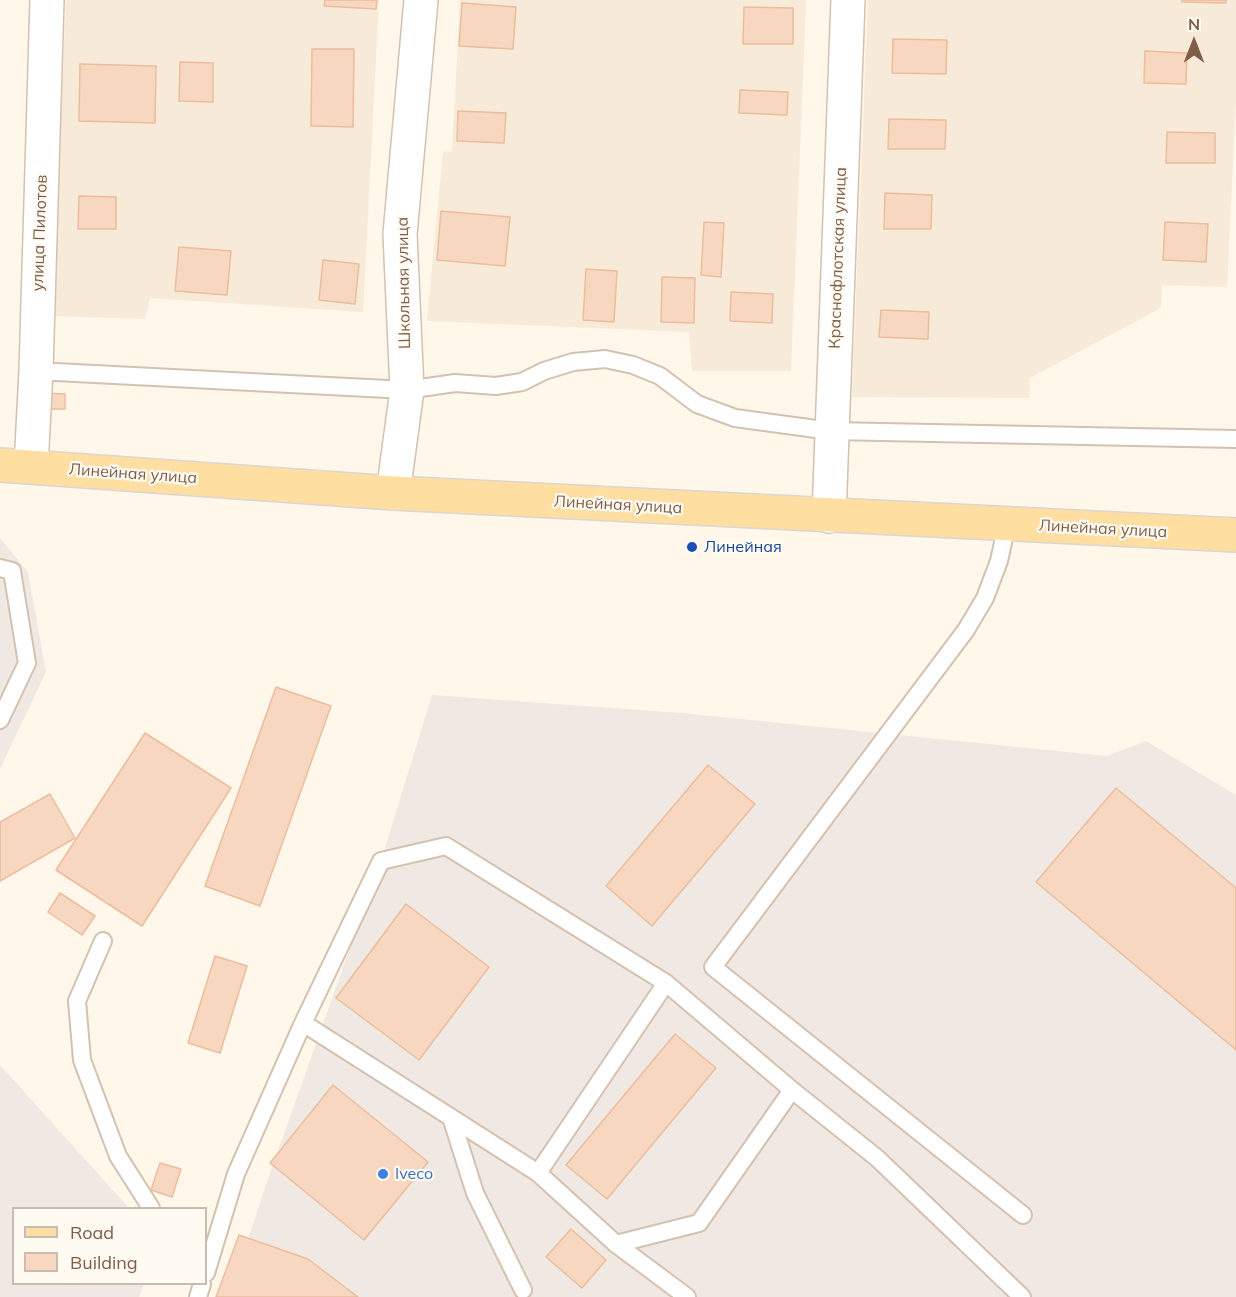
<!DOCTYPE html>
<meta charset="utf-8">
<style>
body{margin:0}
#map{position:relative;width:1236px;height:1297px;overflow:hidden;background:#fef7ea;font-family:Mulish,sans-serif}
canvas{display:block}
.legend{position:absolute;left:12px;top:1207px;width:195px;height:78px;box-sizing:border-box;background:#fffbf3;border:2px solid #cbbcaf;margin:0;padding:8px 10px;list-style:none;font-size:18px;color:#7e5d49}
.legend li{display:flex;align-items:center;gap:12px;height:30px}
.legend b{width:30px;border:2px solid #cbbcaf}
.north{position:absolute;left:1164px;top:12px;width:60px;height:60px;-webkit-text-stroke:4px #fffbf3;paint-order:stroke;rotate:0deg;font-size:16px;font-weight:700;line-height:24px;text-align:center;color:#7e5d49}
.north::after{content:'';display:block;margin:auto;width:21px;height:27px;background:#7e5d49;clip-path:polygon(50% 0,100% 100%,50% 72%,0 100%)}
</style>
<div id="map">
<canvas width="1236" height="1297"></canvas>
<ul class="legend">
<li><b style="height:8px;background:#ffdea1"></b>Road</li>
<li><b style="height:16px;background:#f7d7bf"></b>Building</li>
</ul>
<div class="north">N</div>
</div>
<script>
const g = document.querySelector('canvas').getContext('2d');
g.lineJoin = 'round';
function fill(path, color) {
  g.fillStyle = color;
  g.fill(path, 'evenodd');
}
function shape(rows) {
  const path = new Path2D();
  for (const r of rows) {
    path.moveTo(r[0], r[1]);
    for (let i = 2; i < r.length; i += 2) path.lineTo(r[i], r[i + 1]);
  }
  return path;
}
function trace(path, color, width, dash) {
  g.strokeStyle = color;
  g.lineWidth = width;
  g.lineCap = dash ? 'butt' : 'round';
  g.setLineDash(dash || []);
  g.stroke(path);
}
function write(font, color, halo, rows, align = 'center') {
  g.font = font + ' Mulish,sans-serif';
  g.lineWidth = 4.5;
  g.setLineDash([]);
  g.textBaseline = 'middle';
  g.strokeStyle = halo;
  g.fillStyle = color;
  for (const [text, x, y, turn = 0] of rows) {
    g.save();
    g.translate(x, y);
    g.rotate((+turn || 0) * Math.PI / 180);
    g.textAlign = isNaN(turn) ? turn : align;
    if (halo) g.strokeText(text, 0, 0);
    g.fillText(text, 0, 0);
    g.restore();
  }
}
fill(shape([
 [66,0,379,0,363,312,150,298,145,319,52,316],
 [460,0,806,0,791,371,692,371,689,332,427,321,443,152,452,151],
 [868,0,1236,0,1236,101,1227,287,1162,285,1161,308,1030,378,1029,398,852,397]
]), '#f7ead8');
fill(shape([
 [0,538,28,572,46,672,0,769],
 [432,695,682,713,1107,756,1146,741,1236,795,1236,1297,229,1297,268,1179,381,861],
 [0,1065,129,1208,14,1208,14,1284,144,1284,139,1297,0,1297]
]), '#f0e9e3');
const building = shape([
 [325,0,377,0,376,9,324,6,325,0],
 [1182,0,1226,0,1226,3,1182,2,1182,0],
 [462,3,516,7,513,49,459,46,462,3],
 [744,7,793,8,793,44,743,44,744,7],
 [893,39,947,40,946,74,892,73,893,39],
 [312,49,354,49,353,127,311,126,312,49],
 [1145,51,1187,53,1186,84,1144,83,1145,51],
 [180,62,213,63,213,102,179,101,180,62],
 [80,64,156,66,155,123,79,121,80,64],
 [740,90,788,92,787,115,739,113,740,90],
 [458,111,506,113,504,143,457,141,458,111],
 [889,119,946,120,945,149,888,149,889,119],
 [1167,132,1215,133,1215,163,1166,163,1167,132],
 [885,193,932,195,931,229,884,229,885,193],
 [79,196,116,197,116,229,78,229,79,196],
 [441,211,510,217,505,266,437,260,441,211],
 [704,222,724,223,721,277,701,275,704,222],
 [1165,222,1208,224,1206,262,1163,260,1165,222],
 [179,247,231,251,227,295,175,291,179,247],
 [323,260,359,264,355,304,319,300,323,260],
 [586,269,617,271,614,322,583,320,586,269],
 [662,277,695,278,694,323,661,322,662,277],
 [731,292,773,294,772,323,730,321,731,292],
 [881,310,929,312,928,339,879,337,881,310],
 [40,393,65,394,65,409,40,409,40,393],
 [276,687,331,706,260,906,205,886,276,687],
 [145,733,231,788,142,926,56,870,145,733],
 [708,765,755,804,652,926,606,886,708,765],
 [1116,788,1236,888,1236,1050,1036,882,1116,788],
 [50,794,75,838,0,881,0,822,50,794],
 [60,893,95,916,82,935,48,912,60,893],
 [406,904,489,967,419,1060,336,998,406,904],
 [215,956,247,966,220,1053,188,1043,215,956],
 [675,1034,716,1068,607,1199,566,1165,675,1034],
 [333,1085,428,1162,364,1240,270,1163,333,1085],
 [160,1163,181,1169,172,1197,151,1190,160,1163],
 [571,1229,606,1260,582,1288,546,1257,571,1229],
 [239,1235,308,1259,358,1297,216,1297,239,1235]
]);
fill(building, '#f7d7bf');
trace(building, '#ecbd9d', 1.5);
const lane = shape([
 [36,371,407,390,455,383,496,386,522,382,544,371,573,362,605,359,633,365,660,376,697,404,735,418,831,431,1236,439],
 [1007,524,999,561,985,598,966,630,713,967,1023,1215],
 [0,568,12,571,27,663,0,720],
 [103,941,77,1001,82,1060,118,1156,151,1208],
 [303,1023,538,1173,616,1244,699,1223,792,1090],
 [451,1117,475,1193,523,1290],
 [538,1173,666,983],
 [616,1244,687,1297],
 [206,1273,236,1174,303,1023,381,861,446,846,666,983,792,1090,877,1158,1022,1297],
 [198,1297,202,1284]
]);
const street = shape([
 [31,466,36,371,47,0],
 [393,493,407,390,400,234,421,0],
 [829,516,848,0]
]);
const primary = shape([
 [0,465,393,493,1236,535]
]);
trace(lane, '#d5c1b0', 20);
trace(street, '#d5c1b0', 36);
trace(primary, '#ddd5d0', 36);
trace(lane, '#fff', 16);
trace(street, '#fff', 33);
trace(primary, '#ffdea1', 33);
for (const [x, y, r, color] of [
 [692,547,6,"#1a4fb4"],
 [383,1174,6,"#3f7fe0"]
]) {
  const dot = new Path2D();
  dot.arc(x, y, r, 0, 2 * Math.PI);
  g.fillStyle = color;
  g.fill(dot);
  trace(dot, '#fffbf3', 2);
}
write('16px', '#7e5d49', '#fffbf3', [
 ["улица Пилотов",40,233,-88],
 ["Краснофлотская улица",838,258,-88],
 ["Школьная улица",404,283,-91],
 ["Линейная улица",133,474,4],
 ["Линейная улица",618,505,3],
 ["Линейная улица",1103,529,3]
]);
write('16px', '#164399', '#fffbf3', [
 ["Линейная",704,547]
], 'left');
write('16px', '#366cbe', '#fffbf3', [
 ["Iveco",395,1174]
], 'left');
</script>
